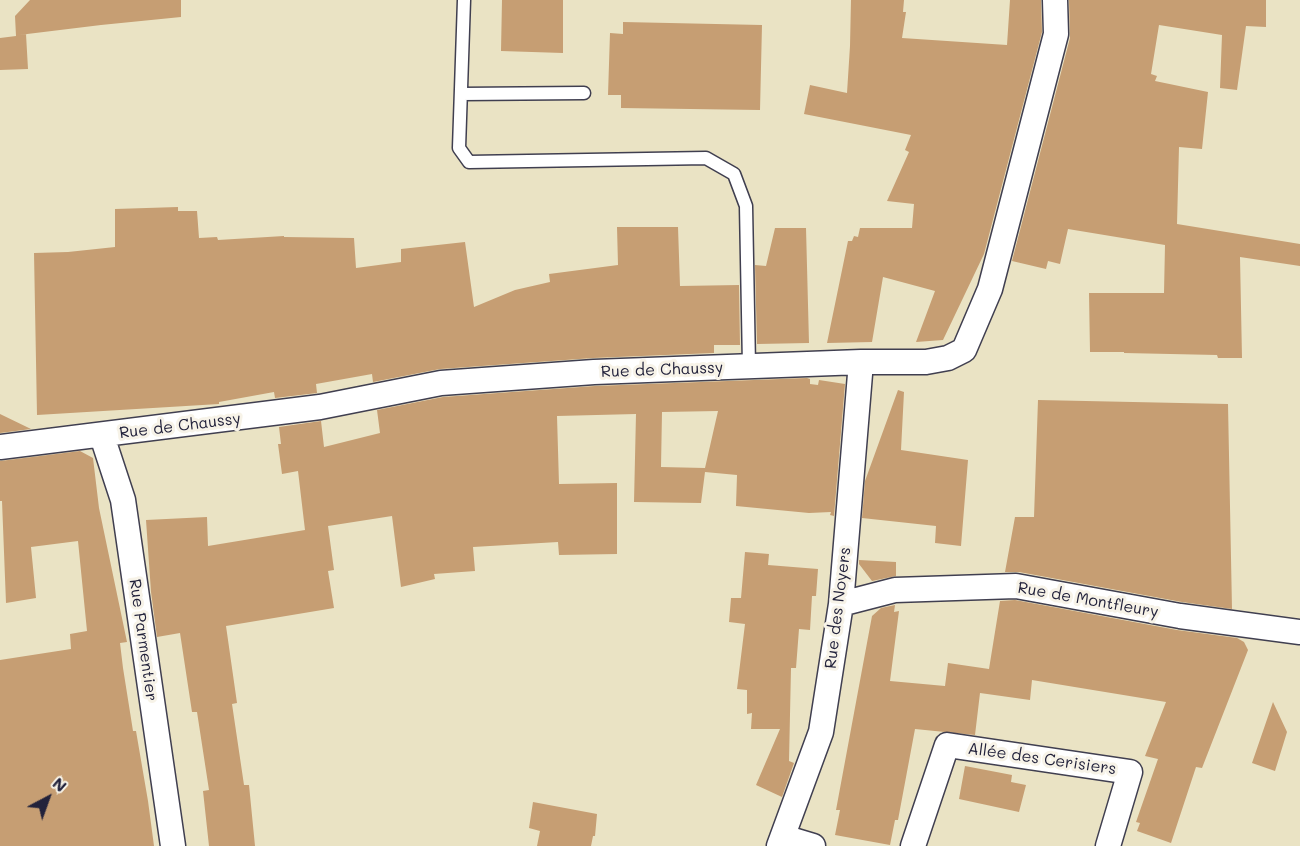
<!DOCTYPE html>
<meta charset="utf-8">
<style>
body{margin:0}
#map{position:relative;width:1300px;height:846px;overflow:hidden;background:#eae3c4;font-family:Mali,sans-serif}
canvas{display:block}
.north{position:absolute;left:18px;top:768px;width:60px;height:60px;-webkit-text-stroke:4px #f7f3e8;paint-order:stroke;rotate:41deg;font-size:16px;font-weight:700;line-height:24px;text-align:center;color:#22223b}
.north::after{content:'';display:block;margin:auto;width:21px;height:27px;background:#22223b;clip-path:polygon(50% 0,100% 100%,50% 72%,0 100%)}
</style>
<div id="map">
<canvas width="1300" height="846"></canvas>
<div class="north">N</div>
</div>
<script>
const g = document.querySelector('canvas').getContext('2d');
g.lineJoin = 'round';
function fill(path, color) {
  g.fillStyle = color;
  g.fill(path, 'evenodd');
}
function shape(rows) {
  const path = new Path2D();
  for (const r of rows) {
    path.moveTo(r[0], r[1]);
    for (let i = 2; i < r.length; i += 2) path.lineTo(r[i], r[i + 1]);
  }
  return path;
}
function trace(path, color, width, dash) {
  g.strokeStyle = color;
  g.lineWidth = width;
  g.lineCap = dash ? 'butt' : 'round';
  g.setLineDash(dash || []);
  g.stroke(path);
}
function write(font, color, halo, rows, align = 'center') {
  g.font = font + ' Mali,sans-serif';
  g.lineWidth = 6;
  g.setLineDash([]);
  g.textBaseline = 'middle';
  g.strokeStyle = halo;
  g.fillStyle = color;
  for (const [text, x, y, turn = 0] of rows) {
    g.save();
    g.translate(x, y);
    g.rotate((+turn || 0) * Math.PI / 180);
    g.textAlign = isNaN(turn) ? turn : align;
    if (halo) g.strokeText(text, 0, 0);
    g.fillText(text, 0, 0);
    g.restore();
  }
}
fill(shape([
 [30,0,181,0,181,17,101,25,19,35,26,34,28,69,0,70,0,38,16,36,15,16],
 [502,0,563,0,563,53,501,51],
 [851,0,904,0,903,12,906,12,902,38,1007,45,1010,0,1041,0,1042,32,984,254,943,340,916,342,935,291,883,277,872,342,827,343,848,241,852,241,854,236,858,237,860,228,912,228,914,204,887,201,909,152,905,150,911,135,804,114,810,85,847,93,850,46],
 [1069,0,1266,0,1266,27,1246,26,1237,90,1220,88,1222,35,1159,25,1151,74,1157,76,1155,81,1208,92,1202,149,1179,147,1177,224,1300,244,1300,266,1240,257,1242,358,1218,358,1217,355,1124,353,1124,352,1090,352,1089,293,1164,293,1165,245,1068,229,1060,264,1048,261,1046,269,1012,261,1070,38],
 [623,22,762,25,760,110,621,108,621,95,608,95,610,33,623,34],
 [178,207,178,211,197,211,199,238,217,237,218,240,284,236,284,237,354,238,356,268,401,262,401,249,465,242,474,307,515,290,550,282,549,274,618,265,617,227,678,227,680,286,739,285,740,345,714,345,714,353,593,358,440,369,373,382,372,374,316,384,317,393,275,398,274,392,219,402,219,404,37,415,34,253,68,252,115,247,115,209],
 [775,228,806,228,809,343,757,344,755,265,766,266],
 [807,378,810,379,810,384,818,385,819,380,845,384,834,516,830,515,831,512,809,513,736,506,737,475,705,472,701,503,634,502,636,414,557,416,559,484,617,483,617,554,559,555,558,542,473,547,475,571,434,574,435,579,401,587,392,516,328,526,334,570,328,571,334,608,226,626,237,703,232,704,244,785,249,785,255,846,209,846,203,791,209,790,197,712,192,712,180,633,157,637,151,592,146,520,207,517,208,546,305,530,298,471,282,474,278,444,281,444,279,427,321,421,324,447,380,433,377,410,443,397,595,386],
 [718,411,705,468,661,467,662,412],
 [898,390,904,392,901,450,968,460,961,546,935,543,936,526,862,518,865,481],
 [1038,400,1228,404,1232,609,1182,602,1019,572,1005,572,1015,517,1034,517],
 [0,414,31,429,0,433],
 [80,451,93,458,99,508,127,642,120,643,123,668,133,731,136,731,148,801,154,846,0,846,0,660,71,649,70,634,87,631,78,541,31,547,36,598,6,603,2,501,0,501,0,461],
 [745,552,769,554,768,565,818,569,816,596,812,596,810,630,799,629,796,668,791,668,789,761,794,763,782,797,756,785,780,729,751,729,752,713,747,714,747,690,737,689,745,624,729,622,731,598,741,598],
 [859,560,896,562,896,576,872,581,859,564],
 [1015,600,1177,630,1237,638,1244,642,1248,650,1202,768,1196,767,1171,843,1137,831,1140,823,1136,822,1158,759,1145,756,1166,702,1032,680,1030,700,980,693,975,735,915,729,898,820,895,820,890,845,835,835,840,810,836,810,872,616,881,608,895,605,894,612,899,611,890,681,945,686,948,663,989,669,1000,601],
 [1273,702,1287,732,1275,771,1252,763],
 [965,766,1012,775,1011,782,1026,785,1019,812,959,799],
 [533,802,597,814,595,836,593,836,591,846,537,846,540,831,529,828]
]), '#c69e73');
const lane = shape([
 [464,0,459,148,469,162,706,158,734,174,746,206,749,366],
 [461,94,584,93]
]);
const street = shape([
 [102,436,123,500,173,846],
 [0,447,320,407,441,383,594,372,861,362,926,362,948,358,964,350,990,289,1056,34,1055,0],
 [841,604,895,590,1016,586,1180,616,1300,632],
 [783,837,813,846],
 [779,846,821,732,841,604,861,362],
 [913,846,947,745,1130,772,1108,846]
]);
trace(lane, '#403f50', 15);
trace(street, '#403f50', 27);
trace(lane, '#fff', 12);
trace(street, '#fff', 24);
write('16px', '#22223b', '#f7f3e8', [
 ["Rue de Chaussy",662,370,-2],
 ["Rue de Chaussy",180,426,-7],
 ["Rue de Montfleury",1088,600,10],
 ["Rue des Noyers",838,608,-83],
 ["Rue Parmentier",143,640,82],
 ["Allée des Cerisiers",1042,759,8]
]);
</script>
